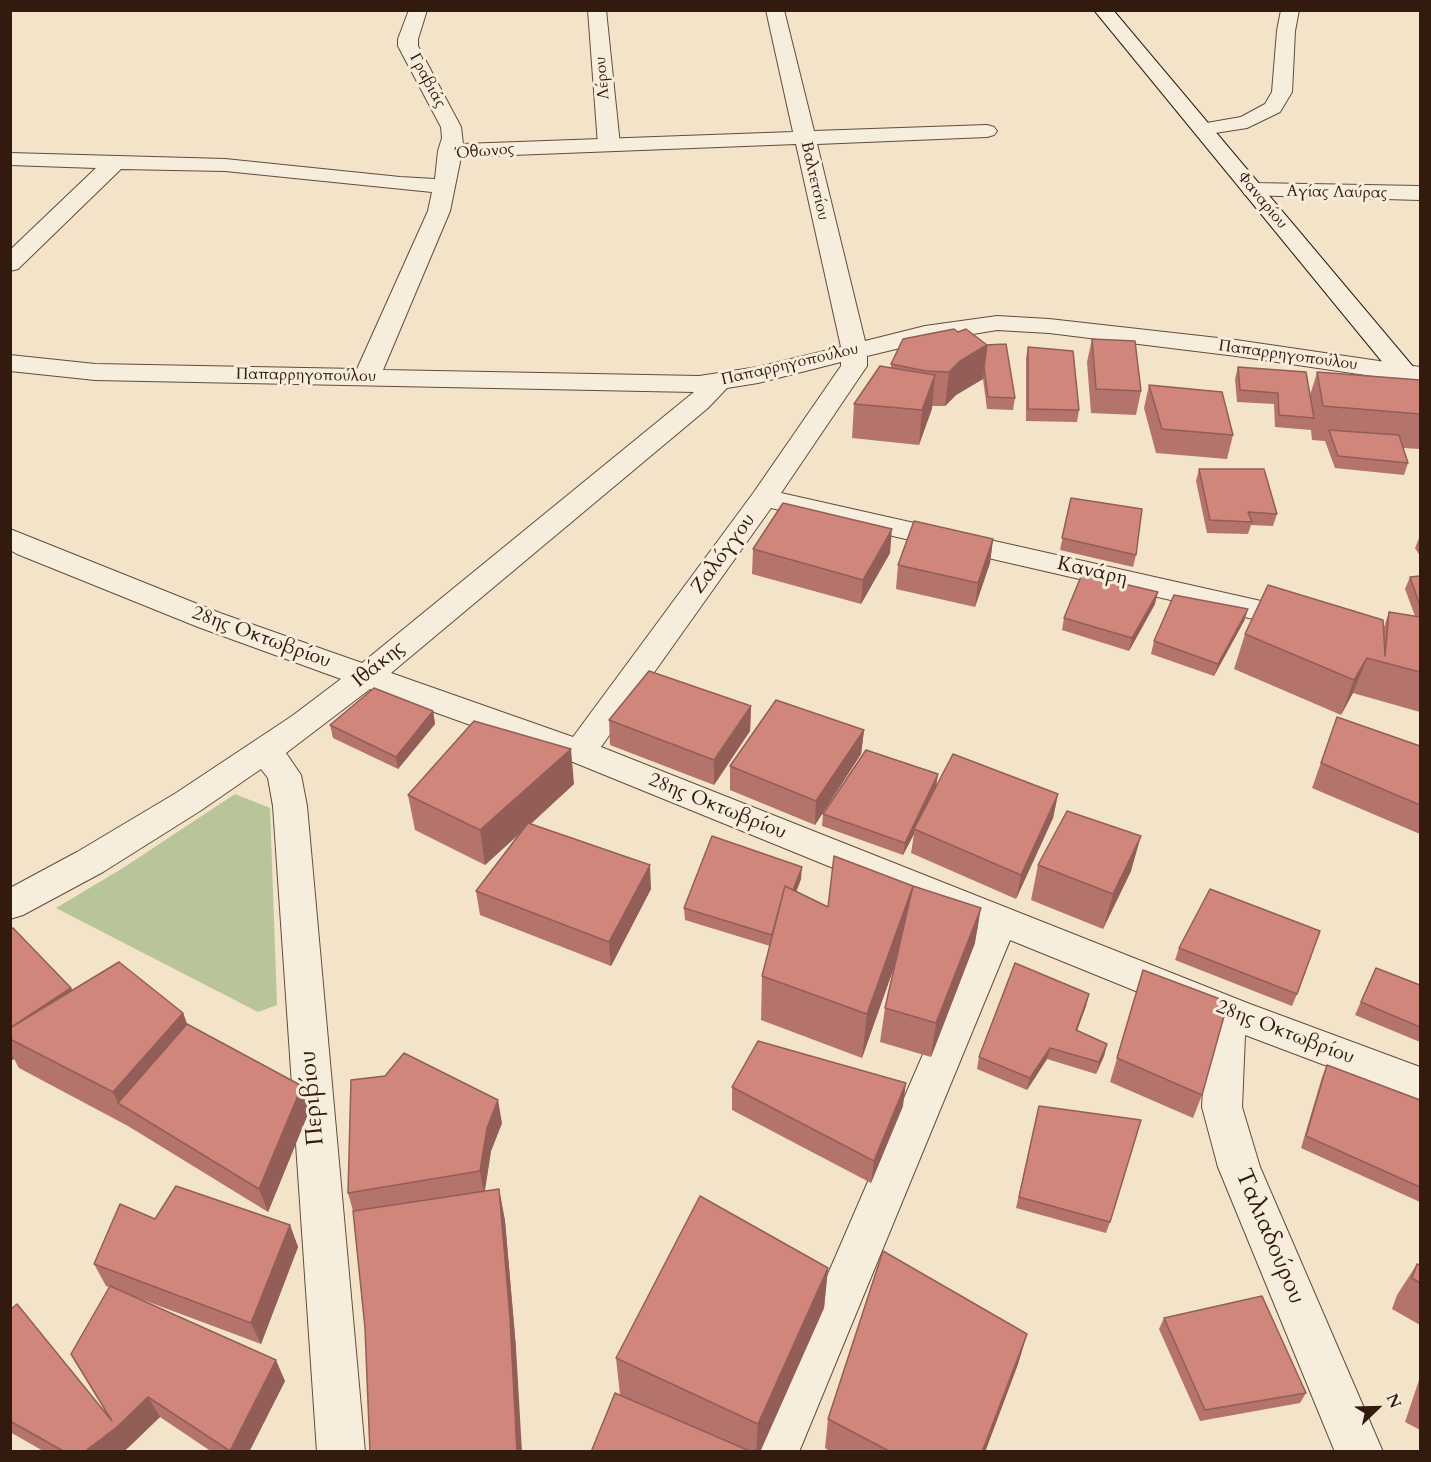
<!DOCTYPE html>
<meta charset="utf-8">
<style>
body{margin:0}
#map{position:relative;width:1431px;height:1462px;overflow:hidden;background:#f3e3c9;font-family:Cardo,serif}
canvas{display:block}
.frame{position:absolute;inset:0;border:12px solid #321a0e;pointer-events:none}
.north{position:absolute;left:1347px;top:1378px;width:60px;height:60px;-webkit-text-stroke:4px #f7eddc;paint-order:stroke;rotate:67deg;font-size:16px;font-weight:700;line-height:24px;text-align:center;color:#321a0e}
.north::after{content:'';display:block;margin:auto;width:21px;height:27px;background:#321a0e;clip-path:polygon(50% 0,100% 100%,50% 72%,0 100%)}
</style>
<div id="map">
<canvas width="1431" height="1462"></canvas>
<div class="frame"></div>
<div class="north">N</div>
</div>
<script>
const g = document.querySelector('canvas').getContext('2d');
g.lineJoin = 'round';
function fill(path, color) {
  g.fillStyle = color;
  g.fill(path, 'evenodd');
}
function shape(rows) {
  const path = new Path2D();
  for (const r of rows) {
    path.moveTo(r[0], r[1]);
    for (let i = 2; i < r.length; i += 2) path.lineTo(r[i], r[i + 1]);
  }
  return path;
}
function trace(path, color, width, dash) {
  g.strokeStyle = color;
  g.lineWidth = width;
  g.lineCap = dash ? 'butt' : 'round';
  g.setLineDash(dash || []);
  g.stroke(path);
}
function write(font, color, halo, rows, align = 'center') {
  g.font = font + ' Cardo,serif';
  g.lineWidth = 6;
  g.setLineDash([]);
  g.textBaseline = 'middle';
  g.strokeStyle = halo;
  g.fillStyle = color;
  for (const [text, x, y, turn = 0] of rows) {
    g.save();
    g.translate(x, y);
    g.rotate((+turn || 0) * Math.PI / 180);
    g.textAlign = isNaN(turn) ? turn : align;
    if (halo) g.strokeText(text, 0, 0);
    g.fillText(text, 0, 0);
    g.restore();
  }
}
fill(shape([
 [235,794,270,808,277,1005,258,1012,56,908,123,868]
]), '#b9c498');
const pedestrian = shape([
 [588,10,606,10,620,145,616,149,609,151,602,149,598,145,588,10]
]);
const minor = shape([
 [409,10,427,10,418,39,418,46,461,127,463,144,793,132,766,10,784,10,814,131,987,125,994,127,997,131,994,135,987,137,817,144,865,341,925,326,997,316,1049,319,1236,340,1420,367,1420,383,1236,356,1049,333,997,330,925,342,867,356,867,366,781,493,1301,610,1312,613,1316,620,1312,627,1301,630,771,508,601,747,1250,1004,1420,1067,1420,1101,1245,1035,1242,1107,1260,1167,1383,1452,1335,1452,1218,1167,1202,1107,1206,1034,1212,1022,1010,940,799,1452,751,1452,978,927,568,760,370,689,286,753,301,775,307,806,365,1452,317,1452,273,806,268,778,261,769,200,811,103,872,23,915,10,919,10,888,77,852,176,793,292,716,341,679,198,627,17,554,10,550,10,529,220,613,362,663,694,392,95,380,10,371,10,355,95,364,357,369,428,211,432,192,225,171,121,169,18,269,10,271,10,250,96,168,10,165,10,153,225,159,400,177,435,179,438,151,442,138,441,127,398,46,398,39,409,10],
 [796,144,841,347,758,367,699,376,383,370,450,211,461,157,796,144],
 [841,362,841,366,754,492,573,737,391,673,708,408,727,388,758,383,841,362],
 [1281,10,1299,10,1295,31,1292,92,1280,112,1247,128,1202,135,1195,133,1192,129,1195,125,1241,117,1265,104,1272,92,1277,31,1281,10],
 [1253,183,1420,186,1420,200,1245,195,1242,190,1245,185,1253,183]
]);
const secondary = shape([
 [1094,10,1113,10,1420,375,1420,399,1411,397,1094,10]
]);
trace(pedestrian, '#624c3d', 2);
trace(minor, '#624c3d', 2);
trace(secondary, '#321a0e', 2);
fill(pedestrian, '#f7eddc');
fill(minor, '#f7eddc');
fill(secondary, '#f7eddc');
fill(shape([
 [958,332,1015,398,1013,410,987,409,983,379,956,395,945,406,932,406,919,445,852,438,854,404,891,367,891,364],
 [1092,339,1141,391,1136,415,1091,413,1087,362],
 [1028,347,1079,410,1077,422,1026,421,1026,358],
 [1238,367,1310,395,1317,373,1420,380,1420,449,1403,448,1408,463,1404,475,1335,468,1325,441,1312,440,1311,430,1275,427,1274,404,1237,402,1235,379],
 [1149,385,1233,435,1227,459,1156,453,1144,408],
 [1199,469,1277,514,1273,526,1251,525,1248,534,1207,533,1196,481],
 [1071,498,1136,555,1133,567,1060,550],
 [1420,535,1420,556,1415,548,1420,536],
 [993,539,990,563,975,607,896,589,898,565],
 [753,549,890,553,861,604,752,574],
 [1420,576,1420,712,1353,693,1341,715,1234,669,1245,634,1384,627,1389,612,1415,616,1405,589,1410,577],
 [1155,604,1129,651,1062,630,1064,618],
 [1248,609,1244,621,1214,676,1151,654,1154,641],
 [751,706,750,731,714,785,610,745,609,720],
 [433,711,435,724,398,769,333,738,330,725],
 [1337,717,1420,746,1420,834,1312,788],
 [864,730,861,754,815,825,730,790,730,766],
 [938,774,936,786,1058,794,1053,818,1016,899,911,853,914,834,903,855,822,826,823,814],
 [574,784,531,824,651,889,611,966,480,915,476,891,518,835,485,865,415,830,408,795],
 [1038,865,1131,871,1103,929,1031,900],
 [801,879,796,892,828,907,975,943,931,1057,880,1042,885,1008,894,966,862,1058,761,1020,762,976,770,946,685,920,684,908],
 [10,929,71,988,72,991,183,1013,187,1024,302,1086,310,1109,268,1212,128,1126,19,1068,14,1059,10,1061],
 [1179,948,1297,994,1292,1006,1175,960],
 [1143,970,1202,1095,1193,1118,1110,1082],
 [1370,980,1420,985,1420,1042,1355,1015],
 [1089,994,1086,1006,1077,1030,1107,1044,1104,1056,1096,1074,1047,1059,1027,1090,977,1069,979,1057],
 [1327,1065,1420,1100,1420,1202,1301,1148,1322,1077],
 [732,1087,903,1106,871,1183,732,1110],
 [1036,1118,1110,1222,1106,1233,1016,1208],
 [502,1123,491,1151,485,1191,499,1189,505,1221,516,1348,365,1328,353,1211,348,1193],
 [155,1219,290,1225,298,1247,261,1344,122,1292,285,1381,249,1452,212,1452,160,1417,123,1452,45,1452,10,1432,10,1310,112,1421,109,1287,106,1286,94,1264],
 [1417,1264,1420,1265,1420,1325,1392,1309,1397,1295],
 [828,1268,824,1308,760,1452,591,1452,620,1395,616,1358],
 [1164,1318,1306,1393,1300,1403,1200,1421,1159,1329],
 [1027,1334,1018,1364,985,1452,831,1452,825,1448,828,1419],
 [1420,1377,1420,1430,1405,1422]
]), '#b4736b');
fill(shape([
 [987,345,983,379,956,395,945,406,949,372,960,361],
 [935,375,932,409,919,445,922,410],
 [892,529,890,553,861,604,863,580],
 [993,539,990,563,975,607,978,583],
 [1158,592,1155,604,1129,651,1132,638],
 [1248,609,1244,621,1214,676,1218,664],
 [1367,658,1353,693,1341,715,1354,680],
 [751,706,750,731,714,785,714,760],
 [433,711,435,724,398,769,396,757],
 [864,730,861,754,815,825,816,801],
 [571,749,574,784,485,865,480,830],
 [938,774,936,786,914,829,914,834,903,855,905,843],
 [1058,794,1053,818,1016,899,1021,875],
 [1141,836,1131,871,1103,929,1113,894],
 [650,865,651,889,611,966,609,942],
 [802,867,801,879,775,948,775,936],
 [913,886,907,931,862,1058,867,1014],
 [981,908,975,943,931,1057,936,1023],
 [71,988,82,1012,10,1029],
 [1089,994,1086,1006,1073,1042,1076,1030],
 [183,1013,196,1048,118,1103,113,1092],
 [1107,1044,1104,1056,1096,1074,1099,1062],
 [1050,1048,1047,1059,1027,1090,1030,1078],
 [10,1052,14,1059,10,1061],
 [906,1083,903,1106,871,1183,874,1161],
 [302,1086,310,1109,268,1212,259,1189],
 [498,1100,502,1123,491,1151,484,1194,480,1171,487,1128],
 [499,1189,505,1221,516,1348,522,1452,517,1452],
 [290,1225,298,1247,261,1344,251,1323],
 [828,1268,824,1308,760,1452,756,1452,758,1424],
 [1027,1334,1018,1364,985,1452,982,1452],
 [276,1360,285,1381,249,1452,230,1452,230,1451],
 [148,1397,160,1417,129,1447,123,1452,84,1452]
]), '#925e57');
const building = shape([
 [954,329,958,332,966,329,987,345,960,361,949,372,926,371,891,364,903,339,954,329],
 [1092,339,1135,341,1141,391,1096,389,1092,339],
 [1006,344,1015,398,988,397,984,367,987,345,986,345,1006,344],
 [1028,347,1073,351,1079,410,1028,409,1028,347],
 [880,366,935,375,922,410,854,404,880,366],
 [1238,367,1306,372,1314,418,1279,415,1278,393,1240,390,1238,367],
 [1317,372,1420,380,1420,414,1323,406,1317,372],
 [1149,385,1222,392,1233,435,1162,429,1149,385],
 [1329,430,1399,435,1408,463,1338,456,1329,430],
 [1199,469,1264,469,1277,514,1248,512,1252,522,1210,520,1199,469],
 [1071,498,1142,509,1136,555,1062,538,1071,498],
 [783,503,892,529,863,580,753,549,783,503],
 [914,521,993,539,978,583,898,565,914,521],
 [1082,574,1158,592,1132,638,1064,618,1082,574],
 [1420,576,1420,606,1410,577,1420,576],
 [1268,585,1383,620,1385,656,1389,612,1420,617,1420,672,1367,658,1354,680,1245,634,1268,585],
 [1174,595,1248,609,1218,664,1154,641,1174,595],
 [649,671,751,706,714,760,609,720,649,671],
 [374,688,433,711,396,757,330,725,374,688],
 [776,700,864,730,816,801,730,766,776,700],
 [1337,717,1420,746,1420,805,1321,763,1337,717],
 [474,721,571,749,480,830,408,795,474,721],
 [866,750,938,774,905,843,823,814,866,750],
 [953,754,1058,794,1021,875,914,829,953,754],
 [1067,811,1141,836,1113,894,1038,865,1067,811],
 [528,823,650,865,609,942,476,891,528,823],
 [712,836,802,867,793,890,785,886,772,935,684,908,712,836],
 [834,856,913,886,867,1014,762,976,785,886,828,907,834,856],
 [913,886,981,908,936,1023,885,1008,913,886],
 [1210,889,1320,931,1297,994,1179,948,1210,889],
 [13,928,71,988,10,1028,10,929,13,928],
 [119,962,183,1013,113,1092,10,1039,10,1028,119,962],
 [1015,963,1089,994,1076,1030,1107,1044,1099,1062,1050,1048,1030,1078,979,1057,1015,963],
 [1376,968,1420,985,1420,1027,1361,1002,1376,968],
 [1143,970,1228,1002,1202,1095,1117,1058,1143,970],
 [187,1024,302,1086,259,1189,118,1103,187,1024],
 [758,1041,906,1083,874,1161,732,1087,758,1041],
 [404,1053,498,1100,487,1128,480,1171,348,1193,351,1080,385,1076,404,1053],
 [1327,1065,1420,1100,1420,1187,1306,1136,1327,1065],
 [1039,1106,1141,1120,1110,1222,1019,1197,1039,1106],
 [176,1186,290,1225,251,1323,94,1264,120,1204,155,1219,176,1186],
 [499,1189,510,1318,517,1452,370,1452,365,1328,353,1211,499,1189],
 [700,1196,828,1268,758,1424,616,1358,700,1196],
 [883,1251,1027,1334,982,1452,891,1452,828,1419,883,1251],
 [1417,1264,1420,1265,1420,1283,1412,1278,1417,1264],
 [110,1286,276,1360,230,1451,148,1397,117,1427,84,1452,65,1452,10,1421,10,1310,17,1304,112,1421,71,1354,110,1286],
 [1262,1296,1306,1393,1205,1410,1164,1318,1262,1296],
 [615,1393,752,1452,591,1452,615,1393]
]);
fill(building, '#d1867c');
trace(building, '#925e57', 1.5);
write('16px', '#321a0e', '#f7eddc', [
 ["Λέρου",603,78,-95],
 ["Γραβιάς",427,81,62],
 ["Όθωνος",485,152,-5],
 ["Βαλτετσίου",814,181,77],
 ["Αγίας Λαύρας",1337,193,1],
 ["Φαναρίου",1262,201,50],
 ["Παπαρρηγοπούλου",1288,356,8],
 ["Παπαρρηγοπούλου",790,365,-13],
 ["Παπαρρηγοπούλου",306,376,1]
]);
write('20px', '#321a0e', '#f7eddc', [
 ["Ζαλόγγου",724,554,-54],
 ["Κανάρη",1092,572,13],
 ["28ης Οκτωβρίου",261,638,20],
 ["Ιθάκης",379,665,-39],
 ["28ης Οκτωβρίου",717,807,22],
 ["28ης Οκτωβρίου",1285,1033,21]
]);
write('24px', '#321a0e', '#f7eddc', [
 ["Περιβίου",313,1098,-95],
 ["Ταλιαδούρου",1269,1237,67]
]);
</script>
